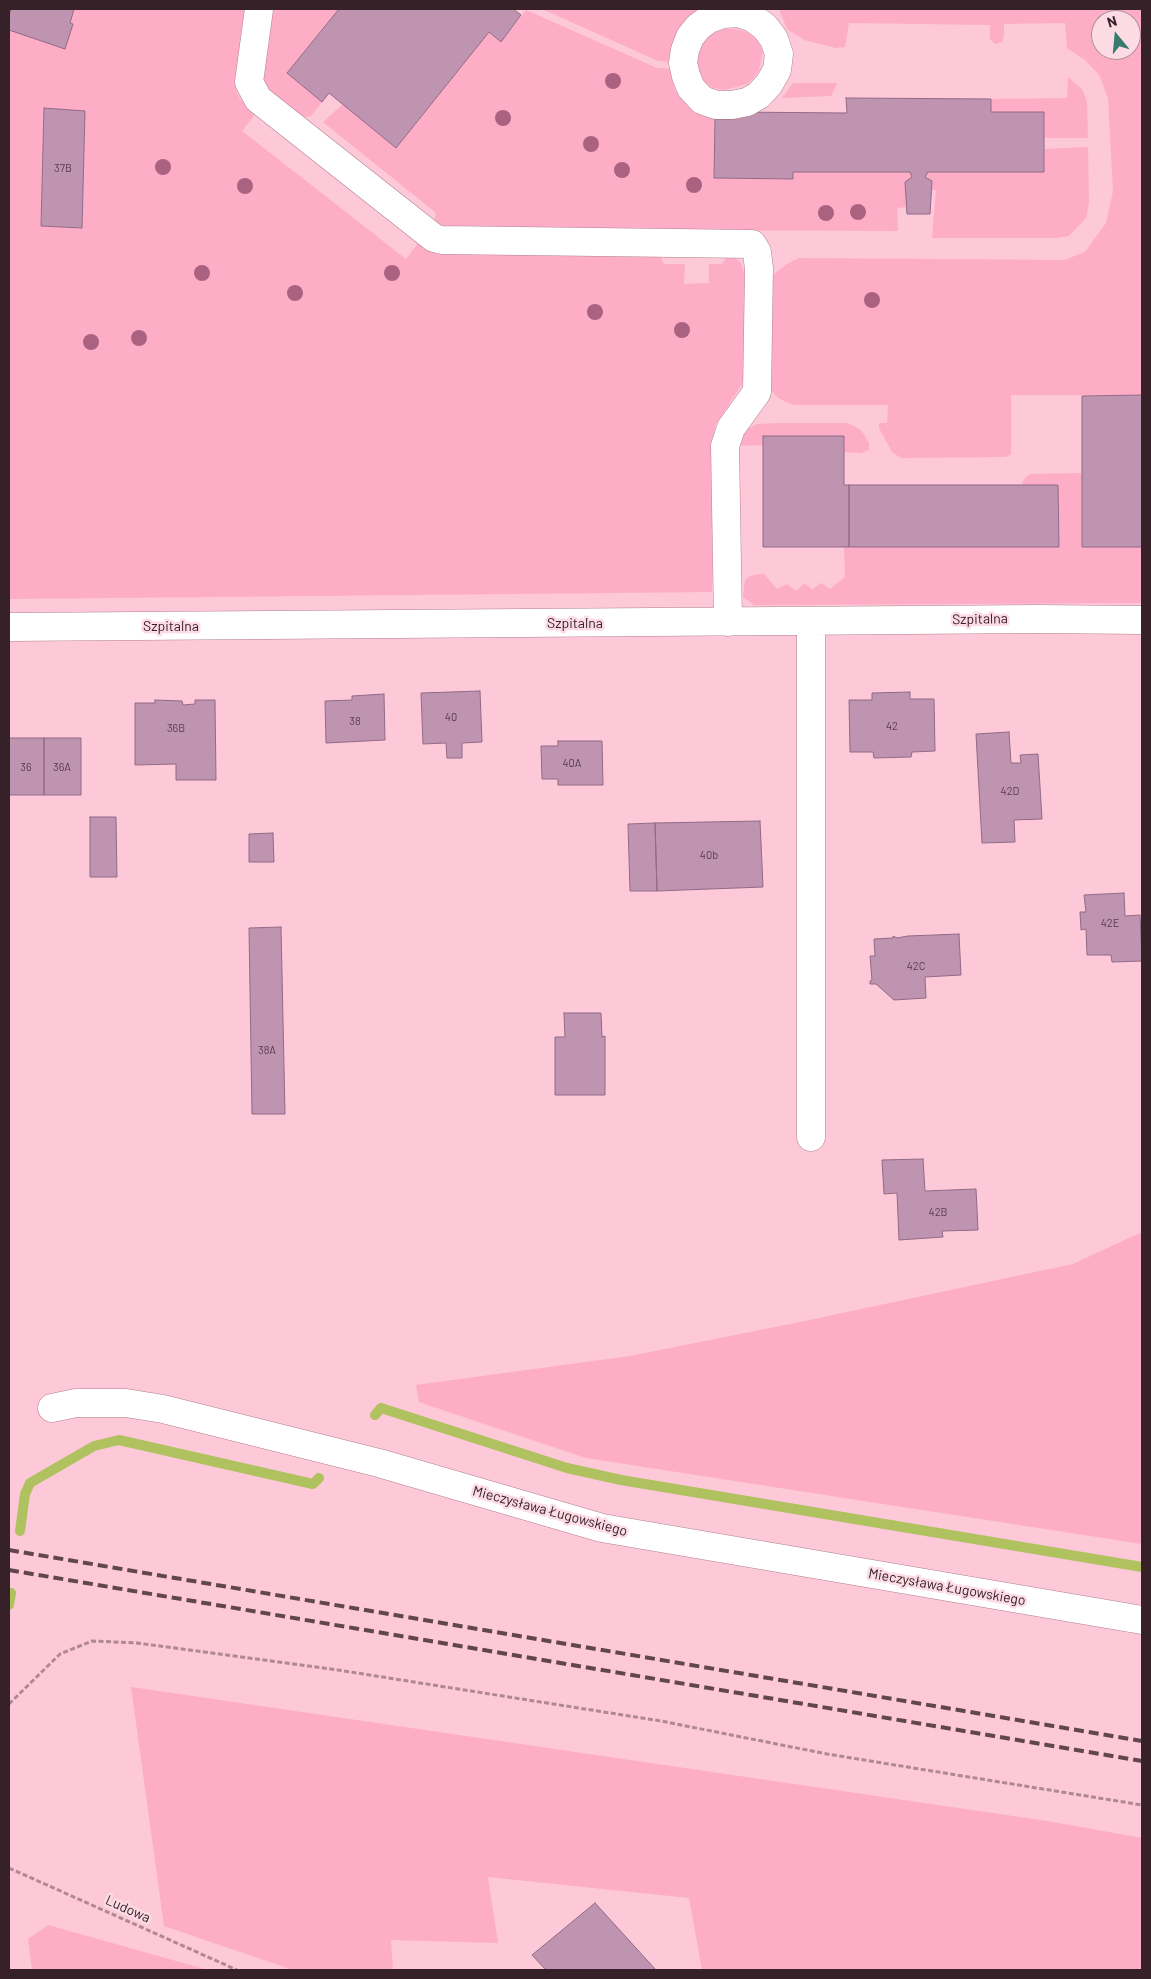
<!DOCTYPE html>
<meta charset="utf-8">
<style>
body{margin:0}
#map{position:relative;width:1151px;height:1979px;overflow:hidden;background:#fdc8d7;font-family:Barlow,sans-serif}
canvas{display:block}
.frame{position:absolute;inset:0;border:10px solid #352127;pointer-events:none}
.north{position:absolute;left:1091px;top:10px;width:50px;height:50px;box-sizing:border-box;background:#fcdbe5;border:1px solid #ac9199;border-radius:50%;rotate:343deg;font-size:14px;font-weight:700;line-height:20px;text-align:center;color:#352127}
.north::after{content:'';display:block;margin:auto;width:18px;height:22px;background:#377b6e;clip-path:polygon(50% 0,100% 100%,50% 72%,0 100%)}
</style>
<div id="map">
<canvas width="1151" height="1979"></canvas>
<div class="frame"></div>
<div class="north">N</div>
</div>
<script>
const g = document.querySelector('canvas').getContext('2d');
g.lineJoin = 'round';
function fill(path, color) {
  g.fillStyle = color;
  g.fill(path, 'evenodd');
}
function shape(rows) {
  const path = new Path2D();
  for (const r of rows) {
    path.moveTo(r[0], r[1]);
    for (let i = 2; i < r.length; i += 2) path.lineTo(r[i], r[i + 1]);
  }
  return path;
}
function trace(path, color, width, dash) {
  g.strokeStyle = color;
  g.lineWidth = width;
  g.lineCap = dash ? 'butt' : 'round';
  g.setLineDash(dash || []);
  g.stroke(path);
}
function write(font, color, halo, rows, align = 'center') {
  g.font = font + ' Barlow,sans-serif';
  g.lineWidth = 5;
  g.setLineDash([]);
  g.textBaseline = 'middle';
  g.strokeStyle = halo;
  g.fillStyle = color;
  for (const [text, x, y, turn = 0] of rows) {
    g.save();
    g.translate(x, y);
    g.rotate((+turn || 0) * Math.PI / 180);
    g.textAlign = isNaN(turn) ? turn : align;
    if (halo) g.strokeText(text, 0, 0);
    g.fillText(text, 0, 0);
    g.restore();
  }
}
fill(shape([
 [9,9,249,9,237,93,241,100,256,113,242,131,406,259,419,242,657,250,664,264,685,264,684,284,709,283,709,264,722,264,729,253,741,263,748,287,747,362,742,384,715,426,712,592,9,599],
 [44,109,85,111,82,228,41,226],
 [269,9,339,9,287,73,322,102,311,116,306,117,299,116,267,90,259,71],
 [542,9,719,9,673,62,658,61],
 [779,9,1142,9,1142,395,1011,395,1011,454,1006,457,901,458,892,452,879,428,879,423,887,423,888,405,795,405,788,403,778,398,771,390,769,381,768,288,774,274,787,264,799,258,1064,260,1085,252,1106,223,1113,191,1108,98,1099,75,1085,60,1067,48,1065,23,1004,24,1004,35,1002,42,995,44,990,39,990,25,849,23,845,47,836,48,804,40,787,29],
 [1101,20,1131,20,1131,50,1101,50],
 [526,10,657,68,672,69,675,90,689,104,717,114,715,119,714,178,792,179,793,172,910,172,912,177,905,182,907,207,897,208,898,231,444,229,434,222,436,213,323,122,343,104,396,148,489,32,501,42],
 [724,29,735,29,747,32,757,40,763,51,759,70,754,78,747,84,725,90,713,88,702,82,694,74,695,52,702,41,713,34],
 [1068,77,1082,89,1087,101,1088,138,1044,138,1044,112,991,112,991,99,1067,98],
 [793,83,837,83,831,96,782,98],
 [1088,147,1089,203,1086,218,1069,236,1057,238,932,238,936,190,931,190,925,177,928,172,1044,172,1044,149],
 [779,423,848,423,861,430,869,443,869,450,861,453,844,452,844,436,764,436,763,445,735,446,745,430,757,424],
 [1082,473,1082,547,1142,547,1142,603,754,605,743,597,745,580,750,576,759,574,764,574,777,589,787,584,796,591,805,583,812,590,821,583,830,589,845,577,844,547,1058,547,1058,486,1021,485,1025,478,1030,474],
 [1142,1232,1142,1544,586,1458,419,1402,416,1385,630,1356,800,1322,1073,1264],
 [131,1687,1047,1821,1142,1838,1142,1970,702,1970,689,1898,488,1877,498,1943,391,1940,393,1970,293,1970,164,1926],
 [48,1925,201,1968,207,1970,32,1970,28,1939]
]), '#feadc7');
trace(shape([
 [375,1415,381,1408,567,1468,621,1480,1142,1567],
 [20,1531,25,1494,30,1483,94,1446,119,1440,313,1484,319,1478],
 [9,1605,11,1593]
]), '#afc25f', 10);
const building = shape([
 [11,9,74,9,70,23,73,24,65,49,9,30,9,16,11,9],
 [339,9,513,9,521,15,501,42,489,32,396,148,329,93,322,102,287,73,339,9],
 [846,98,991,99,991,112,1044,112,1044,172,928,172,925,177,932,181,930,214,907,214,905,182,912,177,910,172,793,172,793,179,714,178,715,119,735,119,734,112,847,113,846,98],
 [44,108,85,111,82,228,41,226,44,108],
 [1142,395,1142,547,1082,547,1082,396,1142,395],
 [763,436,844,436,844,485,849,485,849,547,763,547,763,436],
 [849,485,1058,485,1059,547,849,547,849,485],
 [480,691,482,742,462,743,462,758,447,758,446,743,423,744,421,693,480,691],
 [910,692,910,699,934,699,935,751,912,752,911,757,874,758,873,752,850,752,849,700,872,700,872,693,910,692],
 [384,694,385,740,326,743,325,701,352,700,352,696,384,694],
 [155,700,182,701,183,705,195,704,195,700,215,700,216,780,176,780,176,764,135,765,135,703,155,703,155,700],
 [1009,732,1011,763,1021,763,1020,755,1038,754,1042,819,1014,820,1015,842,982,843,976,734,1009,732],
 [9,738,44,738,44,795,9,795,9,738],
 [44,738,81,738,81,795,44,795,44,738],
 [558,741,602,741,603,785,558,785,558,779,542,779,541,746,558,746,558,741],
 [90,817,116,817,117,877,90,877,90,817],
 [760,821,763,887,657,891,655,823,760,821],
 [655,823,657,891,630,891,628,824,655,823],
 [273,833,274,862,249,862,249,834,273,833],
 [1124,893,1125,916,1140,915,1142,961,1112,962,1111,955,1087,955,1086,929,1081,930,1080,912,1086,912,1084,895,1124,893],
 [281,927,285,1114,252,1114,249,928,281,927],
 [959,934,961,975,925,977,926,998,894,1000,876,984,870,984,870,981,872,980,870,956,875,956,874,939,893,938,893,936,897,938,908,936,959,934],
 [564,1013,601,1013,602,1037,605,1036,605,1095,555,1095,555,1037,565,1037,564,1013],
 [923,1159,925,1191,976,1189,978,1230,942,1231,943,1237,899,1240,897,1193,884,1194,882,1160,923,1159],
 [595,1903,656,1970,546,1970,532,1955,595,1903]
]);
fill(building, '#bf94b1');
trace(building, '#926a85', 1);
const minor = shape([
 [259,9,249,82,258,99,434,238,442,240,752,244,757,252,759,269,757,392,731,428,725,446,728,622],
 [738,13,753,18,765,27,774,39,779,54,777,70,769,84,759,95,747,102,732,105,716,105,702,100,691,88,686,76,683,63,685,50,690,37,698,27,709,19,723,14,738,13],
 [811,621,811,1137],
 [9,627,1037,619,1142,620],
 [52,1408,76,1403,126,1403,163,1409,379,1463,602,1528,1142,1620]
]);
trace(minor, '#b1808f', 29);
trace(shape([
 [9,1704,60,1654,92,1641,137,1643,338,1670,661,1721,827,1754,1142,1805],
 [9,1868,237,1970]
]), '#b08894', 3, [5, 2.5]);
trace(minor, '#fff', 28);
trace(shape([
 [9,1550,1142,1741],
 [9,1570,1142,1761]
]), '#62464e', 4, [10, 5]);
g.fillStyle = '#ab6280';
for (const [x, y] of [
 [613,81],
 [503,118],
 [591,144],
 [163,167],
 [622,170],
 [694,185],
 [245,186],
 [858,212],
 [826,213],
 [202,273],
 [392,273],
 [295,293],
 [872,300],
 [595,312],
 [682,330],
 [139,338],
 [91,342]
]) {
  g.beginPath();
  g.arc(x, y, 8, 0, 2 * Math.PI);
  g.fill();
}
write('11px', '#583e4a', null, [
 ["37B",63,168],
 ["40",451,717],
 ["38",355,721],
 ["42",892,726],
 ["36B",176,728],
 ["40A",572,763],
 ["36",26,767],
 ["36A",62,767],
 ["42D",1010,791],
 ["40b",709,855],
 ["42E",1110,923],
 ["42C",916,966],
 ["38A",267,1050],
 ["42B",938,1212]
]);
write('14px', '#352127', '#fcdbe5', [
 ["Szpitalna",980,619,-1],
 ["Szpitalna",575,623],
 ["Szpitalna",171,626],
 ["Mieczysława Ługowskiego",550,1511,15],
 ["Mieczysława Ługowskiego",947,1587,10],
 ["Ludowa",128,1909,24]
]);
</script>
